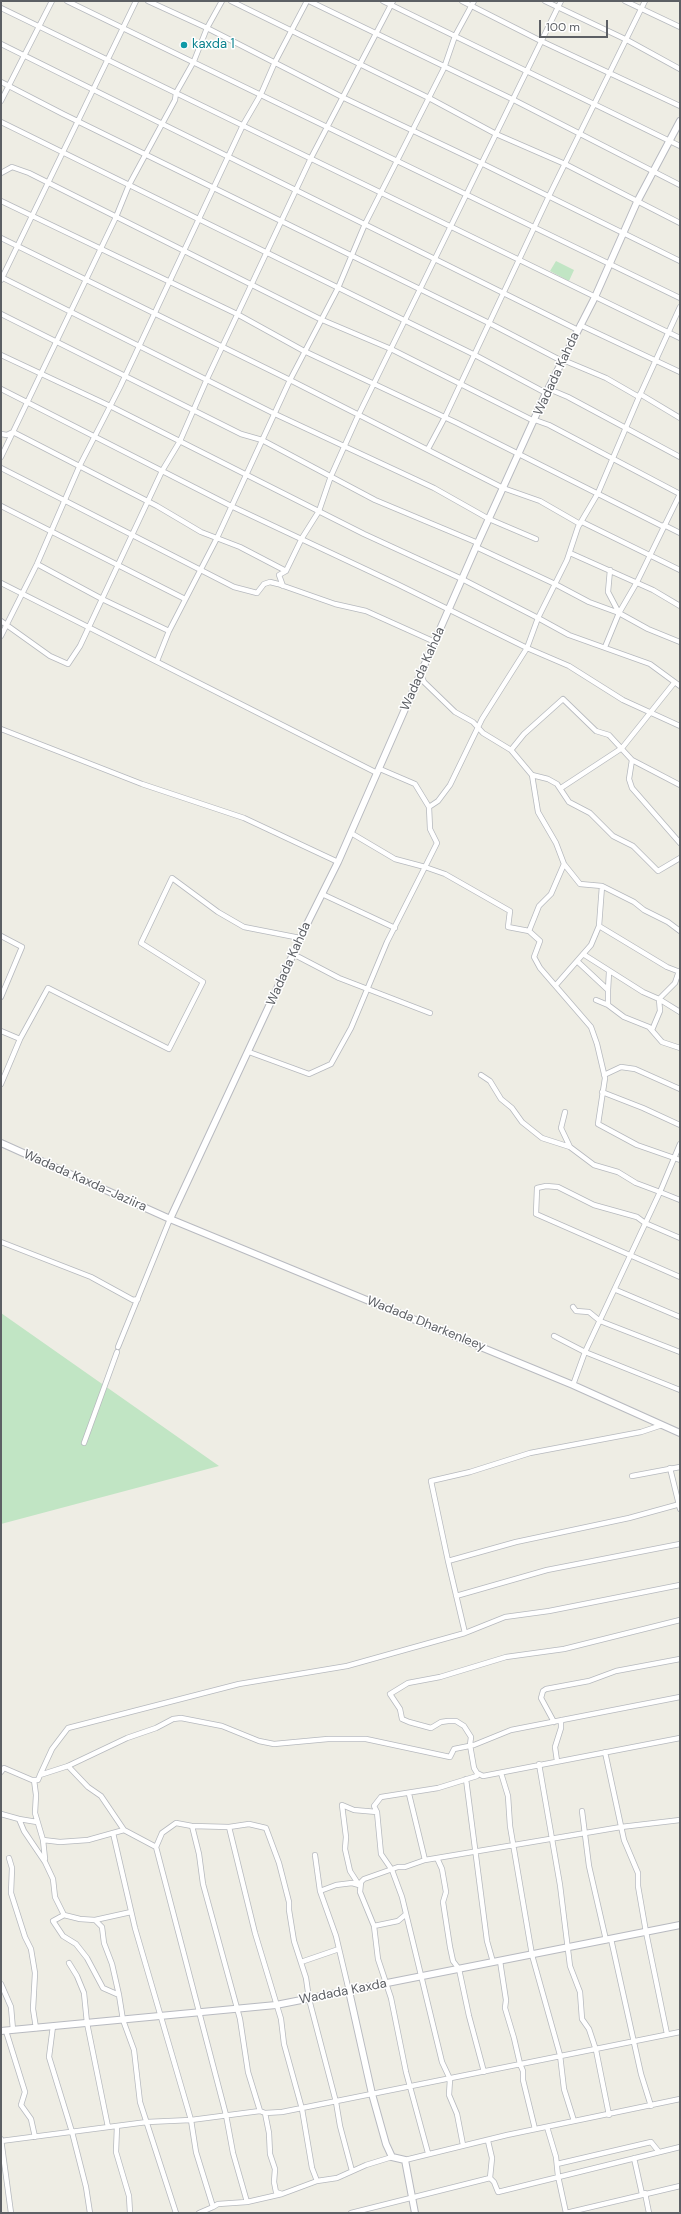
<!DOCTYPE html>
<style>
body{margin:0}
#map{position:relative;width:681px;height:2214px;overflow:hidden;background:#eeede4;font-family:"DM Sans",sans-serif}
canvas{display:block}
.frame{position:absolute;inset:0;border:2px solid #5c5f64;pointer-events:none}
.scale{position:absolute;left:539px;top:20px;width:69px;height:18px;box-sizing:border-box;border:2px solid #5c5f64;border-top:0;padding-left:5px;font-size:12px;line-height:14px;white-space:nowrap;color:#5c5f64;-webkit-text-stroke:3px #fff;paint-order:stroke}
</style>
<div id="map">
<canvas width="681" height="2214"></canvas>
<div class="frame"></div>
<div class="scale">100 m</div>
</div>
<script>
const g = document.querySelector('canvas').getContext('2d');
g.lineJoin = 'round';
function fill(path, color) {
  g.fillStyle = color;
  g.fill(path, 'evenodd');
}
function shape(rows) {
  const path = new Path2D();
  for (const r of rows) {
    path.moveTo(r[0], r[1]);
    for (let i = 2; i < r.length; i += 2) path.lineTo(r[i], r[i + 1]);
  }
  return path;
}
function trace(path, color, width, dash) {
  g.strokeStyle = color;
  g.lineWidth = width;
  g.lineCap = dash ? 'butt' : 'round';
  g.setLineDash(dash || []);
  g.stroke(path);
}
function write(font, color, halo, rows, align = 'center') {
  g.font = font + ' "DM Sans",sans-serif';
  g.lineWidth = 3;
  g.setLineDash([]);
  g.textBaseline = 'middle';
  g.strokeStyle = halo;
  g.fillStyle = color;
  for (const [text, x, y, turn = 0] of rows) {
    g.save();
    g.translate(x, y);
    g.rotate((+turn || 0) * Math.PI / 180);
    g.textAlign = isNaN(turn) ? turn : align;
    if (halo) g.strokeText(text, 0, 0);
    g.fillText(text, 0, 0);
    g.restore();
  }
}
fill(shape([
 [556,261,574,270,569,281,550,271],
 [1,1313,219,1466,1,1524]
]), '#c1e5c4');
const street = shape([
 [67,1,680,298],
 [148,1,207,28,342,97,481,163,680,261],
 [231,1,429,98,496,134,565,164,680,223],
 [309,1,512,99,680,185],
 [383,1,680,146],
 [462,1,541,41,680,106],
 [545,1,627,40,680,69],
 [625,1,680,27],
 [1,8,680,338],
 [1,44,578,330],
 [1,82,63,114,489,323,562,361],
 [1,101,52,1],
 [1,122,473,354,546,393],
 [1,173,12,167,29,173,320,319,391,349,534,421],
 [1,201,237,314,304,351,457,423,664,527],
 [1,238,290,380,503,488,540,501,580,524],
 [1,277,275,414,434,488,489,519,536,539],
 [1,280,136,1],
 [1,314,241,434,262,440,375,500,478,543],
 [580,325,680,372],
 [1,355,110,406,364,534,462,579,538,618,567,560,578,527,598,493,639,397,680,307],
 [563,360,606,378,639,397],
 [1,389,231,506,397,584,527,648,569,666,623,700,680,726],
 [549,389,568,397,680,457],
 [640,394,680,418],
 [535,420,549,425,680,494],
 [1,434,7,435,13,432,157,506,201,532,240,547,286,571,279,575,283,586],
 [428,449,445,417,549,196,645,1],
 [1,457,116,217,129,185,175,100,176,93,194,61,207,28,222,1],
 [1,468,234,587,257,593,264,584,270,582,278,584,335,604,366,611,435,642],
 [1,506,185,599],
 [582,522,680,570],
 [664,525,680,533],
 [476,547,555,584,589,602,619,613,648,629,680,642],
 [570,553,653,590,680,606],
 [37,564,102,599,169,631],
 [286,571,302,538,319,511,331,476,358,416,561,1],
 [1,583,377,773],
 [619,613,637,582,680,494],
 [1,621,50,656,68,664,80,646,162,471,180,441,207,379,311,158,393,1],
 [1,636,37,564,80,465,120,387,243,125,261,94,275,62,307,1],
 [605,647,619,613,608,592,610,570],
 [157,661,169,631,217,538,290,380,338,288,365,224,444,68,455,36,474,1],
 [420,673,424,682,455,712,473,722,483,733,511,750,532,775,548,779,557,784,569,802,590,813,613,836,633,846,658,871,680,858],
 [1,729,142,784,244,818,338,862],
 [511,750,524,734,563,699,596,731,609,735,632,760,680,785],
 [632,760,629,779,632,788,680,843],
 [380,769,415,784,429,807,430,829,437,843,425,867,445,874,510,911,508,927,529,931,540,941,534,957,540,968,591,1027,597,1044,605,1078,598,1124,637,1145,680,1160],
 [532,775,538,812,556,843,564,864,580,884,602,886,634,902,644,910,668,922,680,931],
 [561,788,622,748,674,683],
 [429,807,438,801,450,785,482,719,527,648,538,618,569,635,650,664,680,686],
 [322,894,395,928],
 [599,926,667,967,680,972],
 [529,931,539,906,551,894,564,864],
 [1,936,22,947,1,997],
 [293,954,339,978,430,1013],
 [583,954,643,992,659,999,660,1011,652,1030],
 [577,961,608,990,608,1005,596,1000],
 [679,971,675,983,659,999,680,1012],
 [556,985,591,945,599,926,602,886],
 [608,990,609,972],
 [608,1005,624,1017,649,1027,662,1042,680,1048],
 [1,1031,20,1039,48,988,169,1049,203,982,141,943,172,878,218,912,244,927,300,938],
 [249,1052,309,1074,331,1064,351,1028,387,942,425,867,395,859,351,833],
 [481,1075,490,1081,501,1099,512,1108,522,1122,542,1138,570,1147],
 [604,1075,621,1067,635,1069,680,1089],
 [1,1084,20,1039],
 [602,1092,643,1108,680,1125],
 [565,1112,561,1128,570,1147,594,1165,618,1172,636,1183,660,1192,585,1352,573,1385],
 [680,1144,660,1192,680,1200],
 [680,1238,645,1223,637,1217,594,1205,558,1187,546,1186,537,1188,536,1214,680,1277],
 [1,1242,91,1277,133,1300,138,1299],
 [616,1290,680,1317],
 [573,1307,576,1311,589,1312,600,1321,680,1352],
 [554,1336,585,1352,680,1390],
 [118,1347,170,1219],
 [662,1425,641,1432,530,1453,470,1472,431,1481,448,1561,516,1542,629,1518,680,1504],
 [84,1443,117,1352],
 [670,1468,680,1509],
 [632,1476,680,1467],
 [448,1561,465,1633],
 [456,1596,547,1570,680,1544],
 [680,1620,564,1649,506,1657,440,1677,408,1683,390,1694,400,1709,402,1719,409,1722,431,1728,441,1722,448,1721,456,1721,464,1726,471,1737,470,1745,474,1768,477,1773,483,1776,680,1738],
 [554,1722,541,1698,543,1691,546,1689,589,1681,616,1671,680,1659],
 [605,1752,624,1840,638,1873,638,1886,646,1932,667,2034],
 [557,1761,555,1747,561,1728,561,1720],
 [539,1764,560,1885,570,1966,580,1992,582,2019,589,2029,596,2050,609,2115],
 [68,1766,88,1787,101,1796,124,1830],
 [1,1772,4,1768,32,1780,38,1780,40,1775,68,1766,127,1738,156,1728,173,1719,181,1718,222,1726,259,1741,274,1744,328,1739,366,1739,450,1757,454,1749,474,1745,511,1730,680,1697],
 [501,1773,508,1796,510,1826,532,1955,560,2055,564,2089,574,2121],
 [40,1775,52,1749,68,1728,239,1684,347,1666,465,1633,505,1617,549,1611,680,1585],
 [466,1779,487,1941,493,1962],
 [34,1780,36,1795,35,1813,43,1840],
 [409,1794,425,1860],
 [582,1811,589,1866,606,1940],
 [377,1812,374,1806,381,1797,438,1788,477,1776,477,1773],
 [1,1814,19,1819,24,1831,45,1862,53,1879,55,1897,64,1915,80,1919,95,1920,102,1927,104,1943,112,1964,119,1995],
 [19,1819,37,1822],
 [192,1826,199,1854,203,1884,240,2019,248,2072,260,2111],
 [229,1827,249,1824,266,1828,279,1863,289,1902,289,1910,294,1941,306,1978,309,1999,336,2102,340,2126,352,2171],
 [156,1847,162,1833,176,1823,192,1826,229,1827,255,1933,281,2019,284,2044,302,2109,312,2168,317,2181],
 [315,1855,320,1891,336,1936,349,1991],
 [9,1858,12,1868,11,1893,25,1937,31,1949,35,1973,33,2009,36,2028],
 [437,1858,442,1869,446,1892,443,1902,450,1947,453,1961,459,1969,469,2016,484,2072],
 [45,1859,43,1840,60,1842,88,1840,113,1833],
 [320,1891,336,1885,352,1883,359,1885,350,1871,345,1849,346,1837,342,1805,354,1810,377,1812,381,1854,392,1870,402,1897,442,2062,450,2079,449,2095,457,2114,463,2145],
 [64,1915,53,1921,63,1936,76,1944,87,1958,103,1988,119,1995,123,2020,134,2050,140,2102,176,2213],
 [95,1920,131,1912],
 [374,1926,398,1921,405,1915],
 [611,1939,641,2074,651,2106],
 [500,1961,506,2000,505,2008,514,2038,520,2064,523,2071,523,2080,535,2129],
 [301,1962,339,1949],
 [69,1963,77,1976,84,1993,87,2023,108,2127],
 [1,1984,11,2007,13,2030],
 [53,2026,49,2057,72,2132,86,2187,90,2213],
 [6,2031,25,2092,21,2105,31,2119,35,2137],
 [265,2113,269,2133,270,2154,275,2169,274,2182,276,2192,282,2194,317,2181,337,2178,366,2165,392,2157],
 [117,2126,116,2152,129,2196,130,2213],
 [547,2127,556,2157,558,2176,566,2213],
 [1,2139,11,2213],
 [1,2141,147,2122,191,2120,260,2111,265,2113,282,2112,680,2032],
 [488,2141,492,2158,490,2178,494,2182,498,2192,680,2147],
 [428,2153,406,2072,391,1998,378,1959,374,1926,360,1892,361,1882,364,1879,398,1867,405,1867,425,1860,621,1827,680,1820],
 [634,2158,642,2194],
 [405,2160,507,2135,680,2099],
 [557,2164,651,2142,659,2152],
 [645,2193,649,2213],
 [247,2202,233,2153,226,2115,156,1847,124,1830,113,1833,135,1928,191,2120,196,2152,213,2207,218,2204,247,2202,282,2194],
 [199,2213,213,2207],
 [351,2213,490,2178],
 [566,2213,680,2186]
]);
const secondary = shape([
 [1,1143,170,1219,573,1385,680,1433],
 [170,1219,309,920,338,862,476,547,546,393,595,297,637,202,680,121],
 [349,1991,372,2094,386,2144,392,2157,405,2160,415,2213],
 [1,2031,276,2005,680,1925]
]);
trace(street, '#b6b9be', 6);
trace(secondary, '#b8bac0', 8);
trace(street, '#fff', 4.5);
trace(secondary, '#fff', 6);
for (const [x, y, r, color] of [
 [184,45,4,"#0f9aa8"]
]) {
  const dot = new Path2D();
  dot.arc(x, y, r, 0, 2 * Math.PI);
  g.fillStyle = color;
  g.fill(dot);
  trace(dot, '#fff', 1.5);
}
write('13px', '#0d838f', '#fff', [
 ["kaxda 1",192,45]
], 'left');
write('13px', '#5c5f64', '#fff', [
 ["Wadada Kahda",557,374,-65],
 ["Wadada Kahda",423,669,-66],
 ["Wadada Kahda",289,964,-66],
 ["Wadada Kaxda-Jaziira",85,1181,24],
 ["Wadada Dharkenleey",426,1324,22],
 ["Wadada Kaxda",343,1992,-11]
]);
</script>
